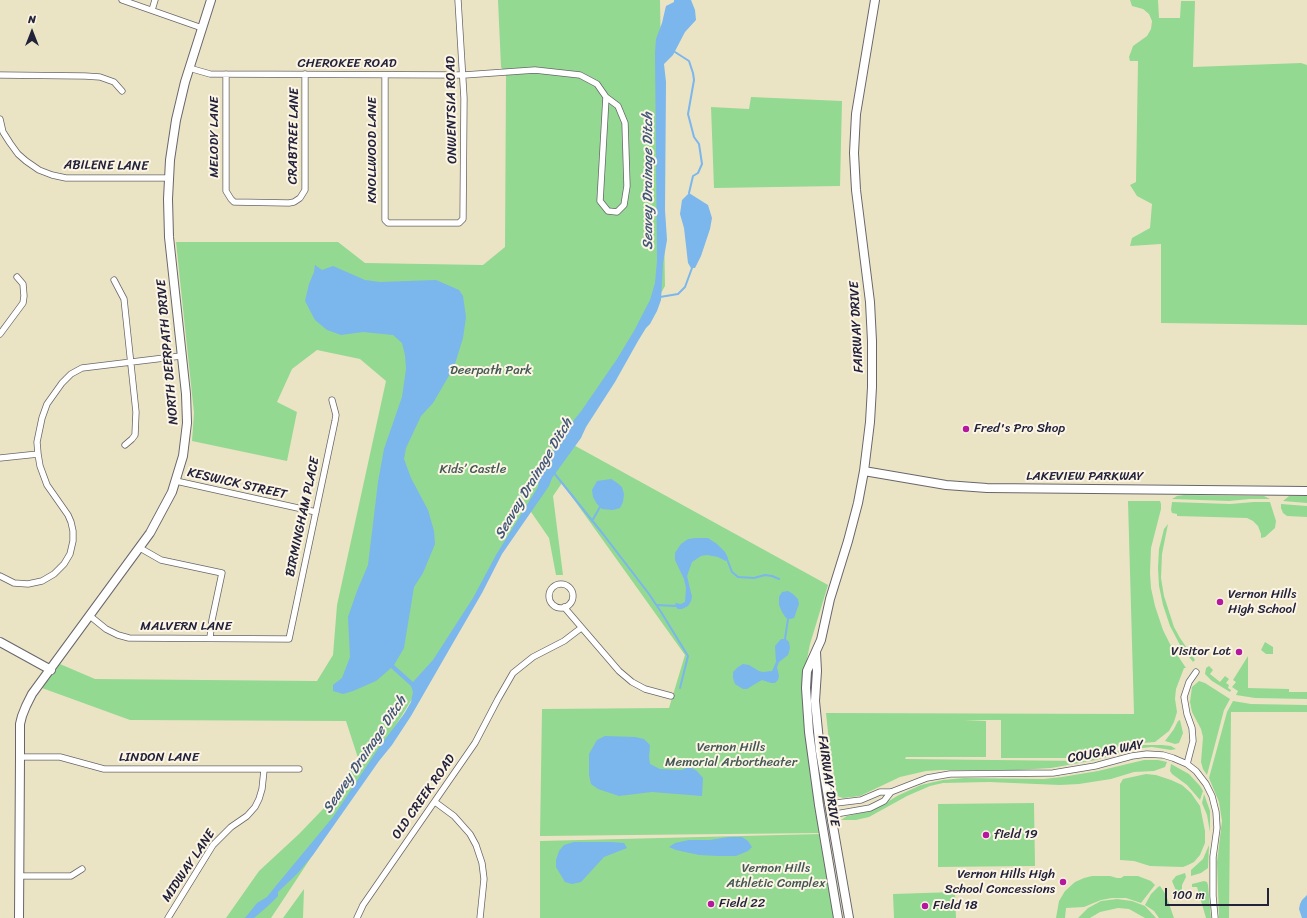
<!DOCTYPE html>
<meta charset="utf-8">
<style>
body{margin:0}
#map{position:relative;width:1307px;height:918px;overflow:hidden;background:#ebe4c4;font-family:Sriracha,sans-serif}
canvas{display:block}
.north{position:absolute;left:12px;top:12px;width:40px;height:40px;-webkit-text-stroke:3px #fcf5e5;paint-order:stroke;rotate:0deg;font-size:11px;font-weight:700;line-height:16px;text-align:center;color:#22223b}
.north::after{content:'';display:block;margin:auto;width:14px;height:18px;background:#22223b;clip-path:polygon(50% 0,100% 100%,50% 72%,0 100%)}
.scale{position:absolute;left:1165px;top:888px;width:104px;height:18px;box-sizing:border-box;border:2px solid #22223b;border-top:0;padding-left:5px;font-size:12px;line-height:14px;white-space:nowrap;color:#22223b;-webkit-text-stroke:3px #fcf5e5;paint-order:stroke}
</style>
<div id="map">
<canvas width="1307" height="918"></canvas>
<div class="north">N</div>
<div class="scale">100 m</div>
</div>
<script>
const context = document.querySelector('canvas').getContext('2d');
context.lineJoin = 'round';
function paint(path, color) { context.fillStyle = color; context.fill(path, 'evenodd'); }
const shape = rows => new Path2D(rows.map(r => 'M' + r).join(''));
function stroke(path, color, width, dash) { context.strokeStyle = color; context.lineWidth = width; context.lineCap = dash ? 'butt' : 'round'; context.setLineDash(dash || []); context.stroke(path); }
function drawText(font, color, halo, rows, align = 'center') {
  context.font = font + ' Sriracha,sans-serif'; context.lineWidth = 4; context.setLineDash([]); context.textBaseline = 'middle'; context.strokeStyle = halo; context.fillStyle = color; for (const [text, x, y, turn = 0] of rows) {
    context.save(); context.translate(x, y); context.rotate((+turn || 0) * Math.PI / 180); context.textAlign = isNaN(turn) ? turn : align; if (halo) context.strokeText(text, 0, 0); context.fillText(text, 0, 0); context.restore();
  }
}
paint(shape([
 [498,0,660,0,665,286,616,373,570,443,828,585,810,644,806,664,820,833,540,836,542,709,669,708,685,655,562,483,553,496,563,575,556,575,549,538,529,509,364,777,285,897,271,918,226,918,259,871,299,834,324,808,358,758,346,721,130,720,42,688,60,664,95,679,317,681,333,655,337,605,386,381,360,359,317,350,292,369,277,402,297,412,287,461,192,441,194,413,176,242,338,242,365,263,483,265,505,247,506,74,501,67],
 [1130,0,1158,0,1159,18,1180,18,1181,1,1195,1,1193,67,1301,63,1307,65,1307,325,1161,323,1161,244,1130,246,1132,238,1150,228,1152,204,1137,196,1130,185,1136,182,1138,61,1130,61,1129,57,1133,46,1147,36,1151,29,1152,21,1149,14,1143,9,1132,6],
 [751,97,842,101,840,186,714,188,711,107,749,109],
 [1184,495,1264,496,1270,499,1250,499,1229,501,1172,499,1177,496],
 [1289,496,1307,496,1307,503,1283,501],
 [1128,501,1160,501,1161,504,1161,509,1151,548,1150,573,1151,588,1155,606,1163,630,1170,644,1186,668,1184,668,1176,689,1175,699,1177,712,1174,722,1169,731,1155,742,1130,744,1088,757,1083,757,1082,746,1082,758,1001,758,1001,720,964,720,986,721,986,757,906,757,905,759,1083,761,1138,745,1162,745,1171,746,1176,749,1171,750,1152,747,1134,749,1096,760,1051,768,1018,770,941,770,926,771,900,777,860,796,843,798,837,796,829,742,826,713,1134,714],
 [1172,502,1230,504,1254,502,1270,502,1276,521,1275,528,1265,537,1261,538,1261,534,1258,526,1253,521,1247,518,1177,516,1177,514,1172,513,1171,510],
 [1281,504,1307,506,1307,517,1287,516,1283,513,1281,508],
 [1168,524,1162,554,1161,578,1164,596,1174,627,1180,638,1195,660,1193,662,1180,645,1170,626,1163,605,1159,586,1158,568,1159,549,1164,529],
 [1265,642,1273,647,1273,654,1266,654,1261,650],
 [1248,656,1248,688,1289,689,1289,692,1307,692,1307,699,1255,698,1236,695,1238,691,1232,687,1236,682,1233,680],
 [1209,666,1213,670,1210,674,1220,682,1225,676,1229,679,1226,683,1229,685,1228,688,1231,690,1230,692,1212,681,1205,674,1206,668],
 [1199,681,1205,683,1230,699,1224,710,1207,775,1203,769,1201,762,1203,737,1201,729,1192,712,1190,702,1192,687],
 [1233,701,1251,704,1307,705,1307,712,1231,712,1229,918,1219,918,1217,862,1222,821,1219,802,1209,778,1227,712],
 [1180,720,1183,733,1179,743,1175,744,1165,741,1174,729,1178,721],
 [1144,760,1158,760,1167,762,1165,767,1154,771,1134,772,1111,779,1079,784,1060,785,989,782,943,783,930,786,907,796,869,817,856,820,841,820,847,816,865,812,881,806,897,796,921,785,943,780,964,778,1044,779,1062,777,1098,771],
 [1171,764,1189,774,1200,786,1203,791,1200,800,1187,785,1172,774,1170,771],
 [1146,774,1156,775,1171,780,1182,785,1191,793,1200,806,1205,831,1205,843,1200,855,1194,862,1188,865,1183,867,1150,866,1134,861,1120,860,1120,784,1123,779],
 [1204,794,1210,811,1210,832,1207,815,1202,803],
 [1034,803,1035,866,938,867,938,804],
 [821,834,835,918,540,918,540,841],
 [1209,845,1208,868,1201,873,1191,876,1191,870,1203,859],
 [1185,873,1186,877,1182,885,1182,891,1177,893,1172,881,1176,876],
 [1092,876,1110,876,1117,878,1121,878,1124,876,1138,876,1151,881,1155,885,1141,903,1126,898,1112,898,1101,900,1084,907,1066,908,1065,918,1056,918,1059,901,1065,891,1075,882,1084,878],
 [1204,881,1207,882,1208,885,1211,918,1206,918,1197,887,1192,887,1192,884],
 [1160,886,1166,895,1174,918,1159,918,1154,911,1145,905,1151,894,1158,887],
 [304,889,303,918,283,918],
 [955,892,956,918,894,918,893,894],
 [1117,899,1132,901,1145,906,1156,918,1145,918,1129,909,1118,908,1100,912,1090,918,1078,918,1088,908,1101,901]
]), '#93d992');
paint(shape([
 [674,0,691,0,695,10,696,20,685,32,673,55,664,64,666,82,665,210,667,240,663,263,661,300,657,311,650,324,646,328,638,341,615,382,586,427,581,438,552,478,549,486,502,554,482,593,453,643,411,716,392,745,379,761,313,855,298,873,278,892,278,896,269,905,254,918,245,918,257,903,267,897,275,887,333,817,380,746,404,714,411,702,413,692,411,686,391,668,376,681,353,691,343,694,333,691,333,685,342,678,350,657,348,617,357,591,368,565,378,482,384,449,402,397,406,369,405,355,402,343,393,335,363,332,341,335,327,330,315,320,305,301,309,284,314,272,315,265,322,270,333,266,365,280,380,282,436,280,459,290,463,296,466,317,463,338,454,367,433,403,421,416,406,448,404,459,411,478,428,510,434,531,435,544,423,573,414,587,404,648,394,665,413,682,433,660,473,598,496,555,538,487,541,467,549,459,559,439,582,410,617,359,634,331,650,300,655,283,657,261,655,53,656,39,662,23,665,10,666,6,674,2],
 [689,193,708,205,712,218,710,229,701,256,695,268,691,268,688,263,684,228,680,214,682,200],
 [611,479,616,482,622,487,624,494,623,502,620,508,613,510,602,509,597,504,593,497,592,490,597,481],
 [696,538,708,538,717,544,725,552,728,558,726,561,718,557,707,555,701,556,692,562,687,576,692,597,691,601,688,606,682,609,678,609,676,607,675,603,681,604,685,602,686,588,684,579,675,560,675,553,681,544,688,539],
 [788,591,793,594,798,599,799,604,794,618,790,619,786,618,782,612,779,605,779,597,782,592],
 [781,639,786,639,789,642,790,648,788,655,779,662,777,667,779,676,778,680,775,683,771,683,762,680,755,684,747,689,743,689,735,684,733,678,733,672,738,667,743,664,749,665,759,671,763,672,772,671,776,662,775,646],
 [605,736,635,737,644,739,650,745,649,757,650,764,660,769,681,770,690,767,697,771,703,778,702,796,652,792,619,796,598,789,591,784,589,775,589,754,597,740],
 [728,837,742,837,748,841,752,847,748,851,736,856,718,856,699,855,676,850,669,847,675,843,689,840,710,840],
 [574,842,611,842,624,843,627,848,604,857,581,882,572,884,565,882,556,867,556,860,559,851,564,845],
 [1307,895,1307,918,1302,918,1299,909,1300,904,1302,900]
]), '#7bb6ed');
stroke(shape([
 [675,52,689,61,693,73,694,80,688,114,694,137,699,144,702,164,698,173,693,176,689,193],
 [660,297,678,294,685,287,692,268],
 [554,473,603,534,649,594,661,612,688,656,680,688],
 [592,521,600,507],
 [727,559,732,572,738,577,754,578,765,575,772,576,779,579],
 [657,605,675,606],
 [785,639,788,619]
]), '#7bb6ed', 2);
const street = shape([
 [122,0,202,28],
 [152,10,155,0],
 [189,68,210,74,464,75,535,70,580,75,597,84,606,97,600,201,608,211,617,212,624,205,627,186,625,123,618,106,606,97],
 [226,74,226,191,231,199,234,202,289,203,294,202,300,198,305,190,305,74],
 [0,75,85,76,100,77,114,82,122,91],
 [385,75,385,220,388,223,459,223,463,219,464,98,458,0],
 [0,119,3,132,10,143,18,154,26,161,39,170,52,175,66,178,169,178],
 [114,280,124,299,136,412,135,435,132,439,125,445],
 [0,334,23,303,24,296,23,284,17,277],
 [0,458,38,454],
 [176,481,316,512],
 [140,548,161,560,222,573,212,620,210,638],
 [0,576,14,583,28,584,42,581,54,574,64,564,70,554,73,541,73,531,71,522,68,515,47,485,40,466,38,454,37,442,42,418,47,404,62,383,71,374,82,368,181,356],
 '549 596a12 12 0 1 1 24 0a12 12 0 1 1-24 0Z',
 [564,607,619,671,632,682,645,689,671,696],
 [90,616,106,629,118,635,129,638,289,639,335,421,336,415,332,400],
 [20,757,60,757,104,769,299,769],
 [1187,764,1193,741,1192,728,1187,714,1184,697,1189,682,1196,672],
 [435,802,454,816,470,834,476,845,482,863,484,879,480,918],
 [828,804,861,800,880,792,891,792,927,778,950,774,1053,773,1095,766,1132,756,1147,754,1163,755,1173,758,1187,764,1196,771,1206,784,1212,796,1216,812,1217,828,1213,857,1213,896,1215,918],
 [830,815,870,808,884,801,891,792],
 [19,876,71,876,82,869],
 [168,918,213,845,231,827,247,816,255,807,259,799,262,789,264,770],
 [357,918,363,905,475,743,498,699,513,673,533,657,564,641,581,628]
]);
const secondary = shape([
 [864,471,946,485,987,488,1307,491],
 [0,642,51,670],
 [816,652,817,671,815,701,820,751,849,918],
 [19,918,20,757,20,724,22,716,26,706,32,694,150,533,172,492,183,456,187,423,186,394,169,237,168,199,170,160,176,120,185,82,211,0],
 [838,918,819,805,809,732,806,688,807,671,821,640,830,599,848,541,858,503,864,471,870,422,872,387,872,341,870,302,856,190,854,153,856,114,875,0]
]);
stroke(street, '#68666b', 7);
stroke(secondary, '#68666b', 10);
stroke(street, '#fff', 5.5);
stroke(secondary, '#fff', 8);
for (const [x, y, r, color] of [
 [966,429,4,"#b5179e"],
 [1220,602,4,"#b5179e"],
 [1239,652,4,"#b5179e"],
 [986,835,4,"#b5179e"],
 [1063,882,4,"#b5179e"],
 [711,904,4,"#b5179e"],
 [925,906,4,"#b5179e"]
]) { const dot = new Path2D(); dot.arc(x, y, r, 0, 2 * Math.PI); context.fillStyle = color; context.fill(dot); stroke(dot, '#fcf5e5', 1.5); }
drawText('13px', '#22223b', '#fcf5e5', [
 ["CHEROKEE ROAD",347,64],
 ["ONWENTSIA ROAD",452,110,-91],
 ["CRABTREE LANE",294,136,-89],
 ["MELODY LANE",215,137,-90],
 ["KNOLLWOOD LANE",373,150,-90],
 ["ABILENE LANE",106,166,1],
 ["FAIRWAY DRIVE",857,327,-93],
 ["NORTH DEERPATH DRIVE",168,352,-95],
 ["LAKEVIEW PARKWAY",1085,477],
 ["KESWICK STREET",237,484,13],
 ["BIRMINGHAM PLACE",303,517,-78],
 ["MALVERN LANE",186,627],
 ["COUGAR WAY",1106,752,-11],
 ["LINDON LANE",159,758],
 ["FAIRWAY DRIVE",828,781,82],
 ["OLD CREEK ROAD",424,797,-55],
 ["MIDWAY LANE",189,866,-56]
]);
drawText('13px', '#445955', '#fcf5e5', [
 ["Deerpath Park",491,371],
 ["Kids’ Castle",473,470],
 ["Vernon Hills",731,748],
 ["Memorial Arbortheater",731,763],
 ["Vernon Hills",776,869],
 ["Athletic Complex",776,884]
]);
drawText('13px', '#22223b', '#fcf5e5', [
 ["Fred's Pro Shop",974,429],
 ["Vernon Hills",1228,595],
 ["High School",1228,610],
 ["Visitor Lot",1231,652,"right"],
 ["field 19",994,835],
 ["Vernon Hills High",1055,875,"right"],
 ["School Concessions",1055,890,"right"],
 ["Field 22",719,904],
 ["Field 18",933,906]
], 'left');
drawText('italic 14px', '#415679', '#fcf5e5', [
 ["Seavey Drainage Ditch",648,181,-90],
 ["Seavey Drainage Ditch",534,479,-59],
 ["Seavey Drainage Ditch",365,755,-56]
]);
</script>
